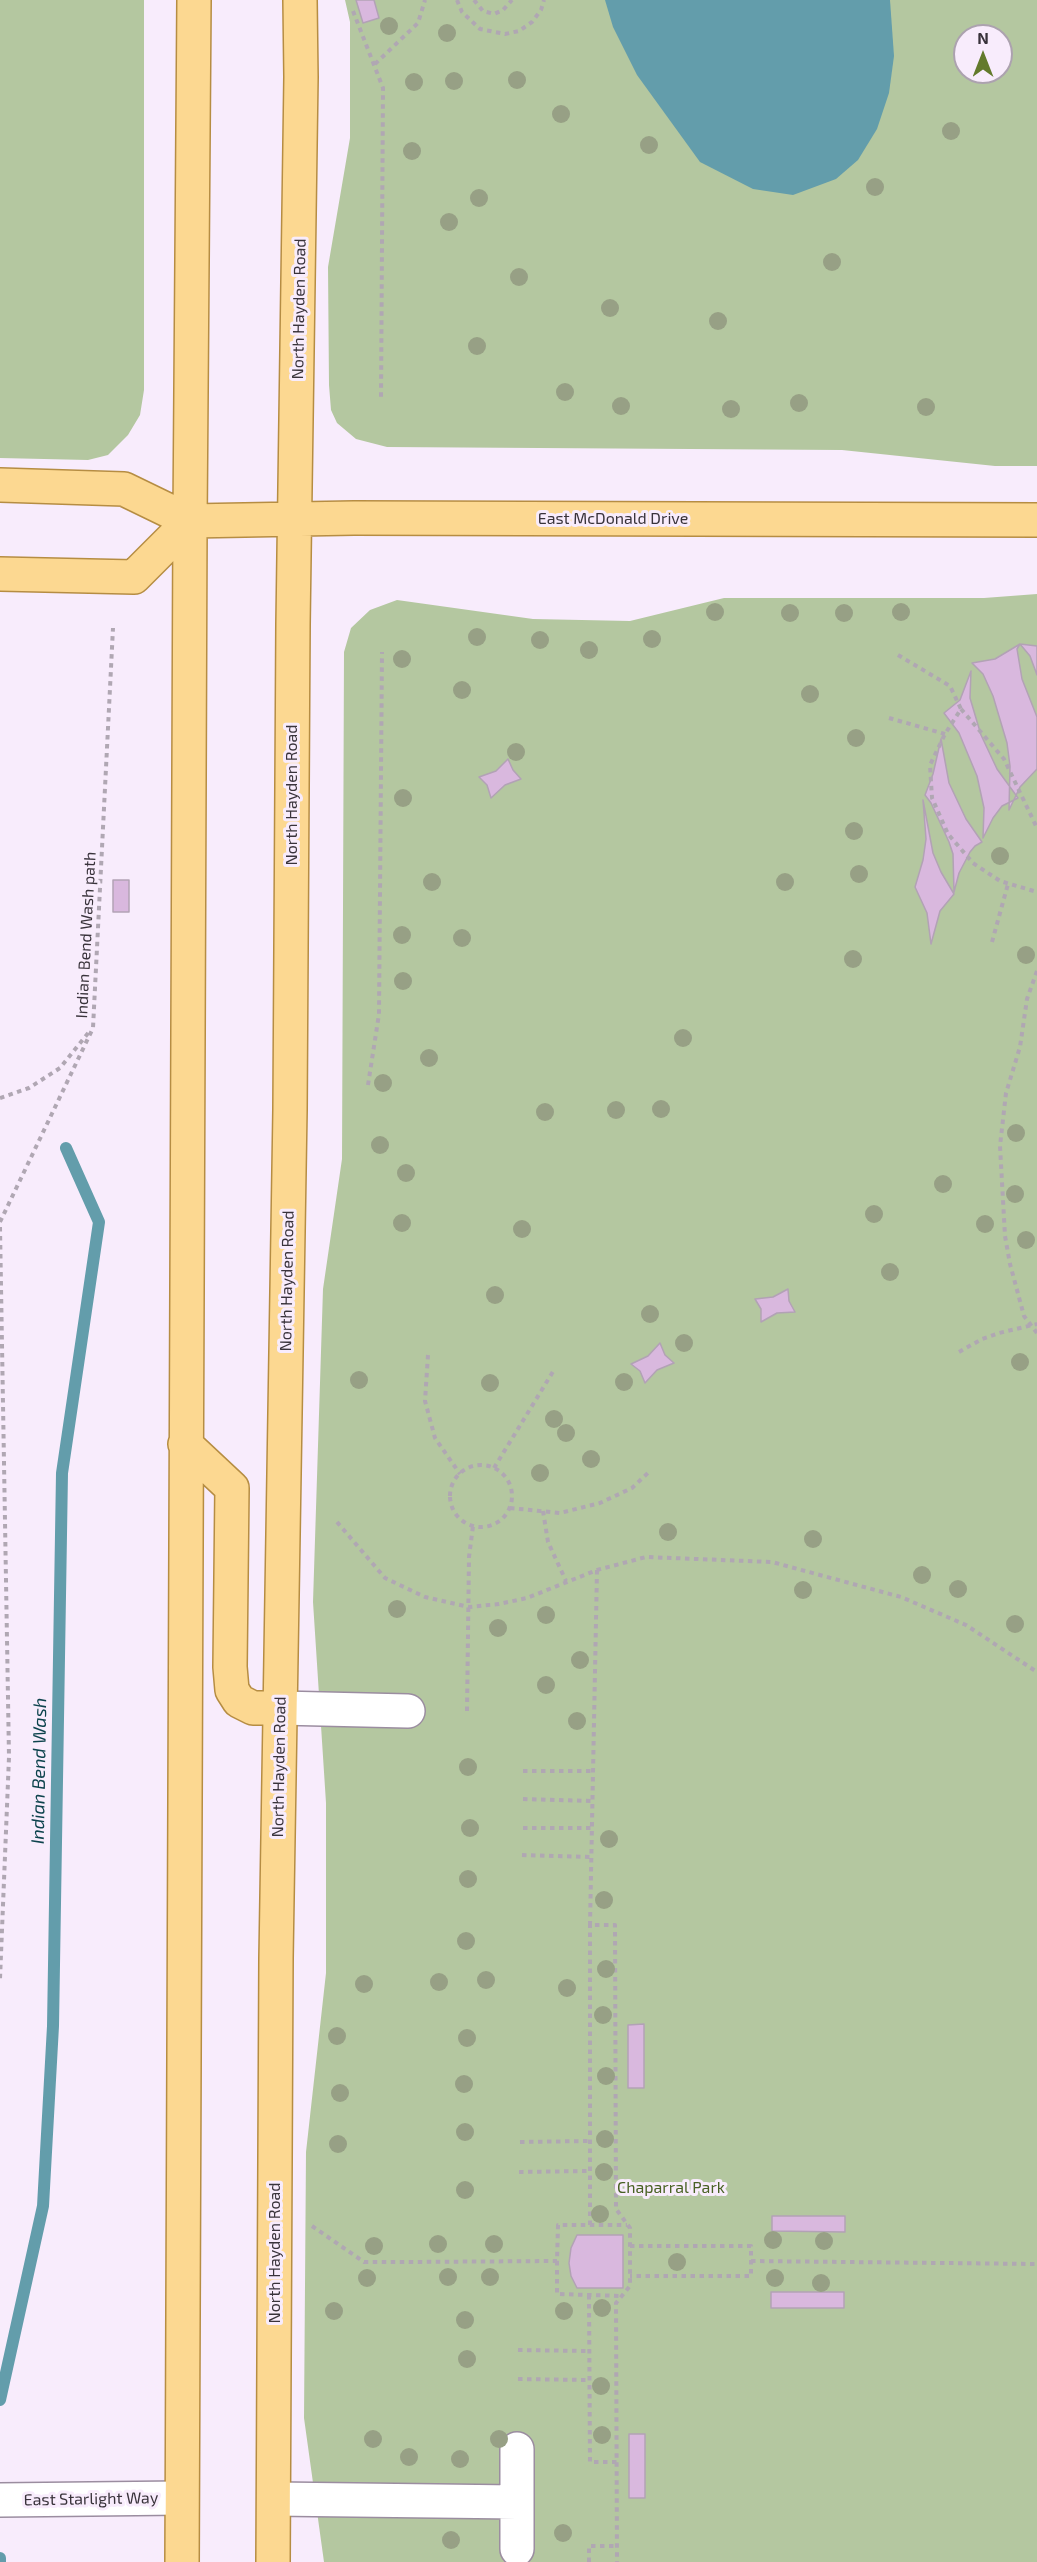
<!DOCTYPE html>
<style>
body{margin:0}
#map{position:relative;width:1037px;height:2562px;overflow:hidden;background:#f8ecfc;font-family:"Exo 2",sans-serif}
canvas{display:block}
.north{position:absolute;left:953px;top:24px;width:60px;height:60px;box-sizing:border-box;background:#f8ecfc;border:2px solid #aca2af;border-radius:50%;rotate:0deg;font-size:16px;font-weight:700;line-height:24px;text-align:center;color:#39333b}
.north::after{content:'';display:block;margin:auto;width:21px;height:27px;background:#637a2c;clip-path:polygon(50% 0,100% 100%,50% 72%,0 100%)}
</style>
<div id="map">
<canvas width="1037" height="2562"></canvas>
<div class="north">N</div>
</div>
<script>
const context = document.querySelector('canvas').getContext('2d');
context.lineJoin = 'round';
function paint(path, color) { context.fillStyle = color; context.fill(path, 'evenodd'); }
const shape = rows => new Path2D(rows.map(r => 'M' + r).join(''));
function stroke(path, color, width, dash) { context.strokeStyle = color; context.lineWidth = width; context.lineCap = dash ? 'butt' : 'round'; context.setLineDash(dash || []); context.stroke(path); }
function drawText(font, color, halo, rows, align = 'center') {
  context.font = font + ' "Exo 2",sans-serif'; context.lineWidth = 6; context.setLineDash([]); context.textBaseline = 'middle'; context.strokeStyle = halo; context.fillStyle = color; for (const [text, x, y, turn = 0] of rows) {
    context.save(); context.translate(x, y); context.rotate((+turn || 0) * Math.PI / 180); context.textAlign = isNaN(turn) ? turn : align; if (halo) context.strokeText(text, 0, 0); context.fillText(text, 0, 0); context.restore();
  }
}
paint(shape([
 [0,0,144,0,144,390,140,415,128,435,108,455,88,460,0,458],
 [345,0,1037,0,1037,466,995,466,842,450,387,447,356,439,337,423,331,410,329,385,328,267,350,138,350,22],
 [965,36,1001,36,1001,72,965,72],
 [1037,594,1037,2562,324,2562,304,2418,306,2152,326,1973,326,1803,313,1602,323,1289,342,1159,344,652,351,628,370,610,397,600,533,619,630,621,724,598,984,598]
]), '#b4c7a0');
paint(shape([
 [605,0,890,0,894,56,889,93,877,129,858,160,836,179,793,195,753,189,700,162,637,75,613,27]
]), '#639dab');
stroke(shape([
 [0,2400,43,2206,53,2026,62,1473,99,1222,66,1148],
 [0,2558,0,2562]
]), '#639dab', 12);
const building = shape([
 [356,0,374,0,379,18,363,23,356,0],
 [1020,644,1017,649,1022,679,1037,717,1037,769,1020,787,1009,810,1010,766,1007,743,993,696,983,674,972,663,995,659,1020,644],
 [1020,644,1037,646,1037,675,1030,656,1020,644],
 [971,671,970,698,981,735,997,769,1018,798,1002,806,993,818,983,838,984,808,977,776,959,733,944,713,960,700,971,671],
 [941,739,949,783,966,819,982,842,975,846,970,852,959,873,954,892,953,854,949,842,931,803,925,795,933,774,941,739],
 [508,759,513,770,521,779,505,785,491,798,487,785,479,777,496,771,508,759],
 [923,800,933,853,941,872,954,894,940,911,931,944,927,913,915,887,923,860,926,839,923,800],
 [113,880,129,880,129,912,113,912,113,880],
 [788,1289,789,1301,795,1312,777,1313,761,1322,761,1309,755,1299,773,1297,788,1289],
 [660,1343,665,1355,674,1363,657,1370,645,1383,640,1371,631,1364,648,1356,660,1343],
 [644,2024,644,2088,628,2088,628,2025,644,2024],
 [772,2216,845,2216,845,2232,772,2231,772,2216],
 [577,2235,623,2235,623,2288,577,2288,571,2276,569,2263,571,2248,577,2235],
 [771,2292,844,2292,844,2308,771,2308,771,2292],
 [629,2434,645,2434,645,2498,629,2498,629,2434]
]);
paint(building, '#d9b8de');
stroke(building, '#b2a2b5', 1.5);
const minor = shape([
 [280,1708,408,1711],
 [274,2499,517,2502],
 [0,2500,181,2498],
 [517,2549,517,2449]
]);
const major = shape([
 [0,485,124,489,190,521,354,518,1037,520],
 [0,574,134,577,190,521],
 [185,1444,232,1488,230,1667,232,1690,239,1701,253,1708,280,1708],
 [182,2562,190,521,194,0],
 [273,2562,276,1958,290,1110,293,624,301,77,300,0]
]);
stroke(minor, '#9b8da0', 36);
stroke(major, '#b68d43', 36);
stroke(shape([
 [457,0,462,12,480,29,505,34,519,31,532,22,541,10,544,0],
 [474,0,483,11,494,14,503,10,512,0],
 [353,11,383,88,381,399],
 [375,64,418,23,425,0],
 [898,655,950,686,961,709,945,734,930,765,932,798,948,834,973,863,1000,881,1037,892],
 [961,709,1004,759,1037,828],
 [889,718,945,734],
 [992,942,1008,884],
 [1037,971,1027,999,1020,1047,1006,1093,1000,1146,1005,1236,1010,1264,1024,1316,1037,1333],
 [368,1085,379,1014,382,652],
 [0,1098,29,1088,60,1068,89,1032],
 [0,1222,93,1028,113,628],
 [0,1227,9,1757,0,1979],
 [959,1352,982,1339,999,1333,1037,1324],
 [428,1355,425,1401,435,1438,460,1474],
 '450 1496a31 31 0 1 1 62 0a31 31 0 1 1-62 0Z',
 [494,1468,554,1370],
 [510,1508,560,1513,600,1503,632,1488,651,1470],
 [543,1511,548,1542,566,1581],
 [337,1522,385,1578,425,1597,469,1607,499,1604,527,1598,597,1570,646,1557,772,1562,901,1597,966,1625,1037,1672],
 [597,1570,590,1925,615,1925,616,2209,630,2228,630,2286,616,2303,617,2562],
 [467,1711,469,1557,473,1526],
 [523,1771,593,1771],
 [523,1799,593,1801],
 [523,1828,592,1828],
 [522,1855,591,1857],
 [520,2142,590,2141],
 [519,2172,590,2171],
 [590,2225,590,1925],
 [312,2226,364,2262,405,2262,557,2261,558,2225,627,2225],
 [630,2246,751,2246,751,2276,630,2276],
 [557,2261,557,2294,622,2296],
 [751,2261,1037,2264],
 [589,2295,590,2462,617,2462],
 [518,2350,589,2351],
 [518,2379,589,2380],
 [589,2562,589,2546,617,2546]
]), '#b0a7b3', 4, [4.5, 4.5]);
stroke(minor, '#fff', 33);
stroke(major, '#fcd891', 33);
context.fillStyle = '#97a085';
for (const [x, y] of [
 [389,26],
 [447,33],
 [517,80],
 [454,81],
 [414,82],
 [561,114],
 [951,131],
 [649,145],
 [412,151],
 [875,187],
 [479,198],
 [449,222],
 [832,262],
 [519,277],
 [610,308],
 [718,321],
 [477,346],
 [565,392],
 [799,403],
 [621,406],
 [926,407],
 [731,409],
 [715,612],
 [901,612],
 [790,613],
 [844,613],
 [477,637],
 [652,639],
 [540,640],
 [589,650],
 [402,659],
 [462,690],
 [810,694],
 [856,738],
 [516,752],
 [403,798],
 [854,831],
 [1000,856],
 [859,874],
 [432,882],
 [785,882],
 [402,935],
 [462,938],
 [1026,955],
 [853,959],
 [403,981],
 [683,1038],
 [429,1058],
 [383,1083],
 [661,1109],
 [616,1110],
 [545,1112],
 [1016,1133],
 [380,1145],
 [406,1173],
 [943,1184],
 [1015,1194],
 [874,1214],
 [402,1223],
 [985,1224],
 [522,1229],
 [1026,1240],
 [890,1272],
 [495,1295],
 [650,1314],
 [684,1343],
 [1020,1362],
 [359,1380],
 [624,1382],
 [490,1383],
 [554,1419],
 [566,1433],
 [591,1459],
 [540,1473],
 [668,1532],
 [813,1539],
 [922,1575],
 [958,1589],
 [803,1590],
 [397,1609],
 [546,1615],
 [1015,1624],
 [498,1628],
 [580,1660],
 [546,1685],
 [577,1721],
 [468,1767],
 [470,1828],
 [609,1839],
 [468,1879],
 [604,1900],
 [466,1941],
 [606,1969],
 [486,1980],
 [439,1982],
 [364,1984],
 [567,1988],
 [603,2015],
 [337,2036],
 [467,2038],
 [606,2076],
 [464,2084],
 [340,2093],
 [465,2132],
 [605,2139],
 [338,2144],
 [604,2172],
 [465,2190],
 [600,2214],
 [773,2240],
 [824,2241],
 [438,2244],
 [494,2244],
 [374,2246],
 [677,2262],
 [448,2277],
 [490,2277],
 [367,2278],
 [775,2278],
 [821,2283],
 [602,2308],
 [334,2311],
 [564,2311],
 [465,2320],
 [467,2359],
 [601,2386],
 [602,2435],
 [373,2439],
 [499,2439],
 [409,2457],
 [460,2459],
 [563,2533],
 [451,2540]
]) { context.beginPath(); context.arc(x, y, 9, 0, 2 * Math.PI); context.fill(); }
drawText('16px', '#39333b', '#f8ecfc', [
 ["North Hayden Road",299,309,-89],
 ["East McDonald Drive",613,519],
 ["North Hayden Road",292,795,-90],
 ["Indian Bend Wash path",86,935,-87],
 ["North Hayden Road",287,1281,-89],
 ["North Hayden Road",279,1767,-89],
 ["North Hayden Road",275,2253,-90],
 ["East Starlight Way",91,2499,-1]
]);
drawText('16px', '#486123', '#f8ecfc', [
 ["Chaparral Park",671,2188]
]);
drawText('italic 18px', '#0d434d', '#f8ecfc', [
 ["Indian Bend Wash",39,1771,-89]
]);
</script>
